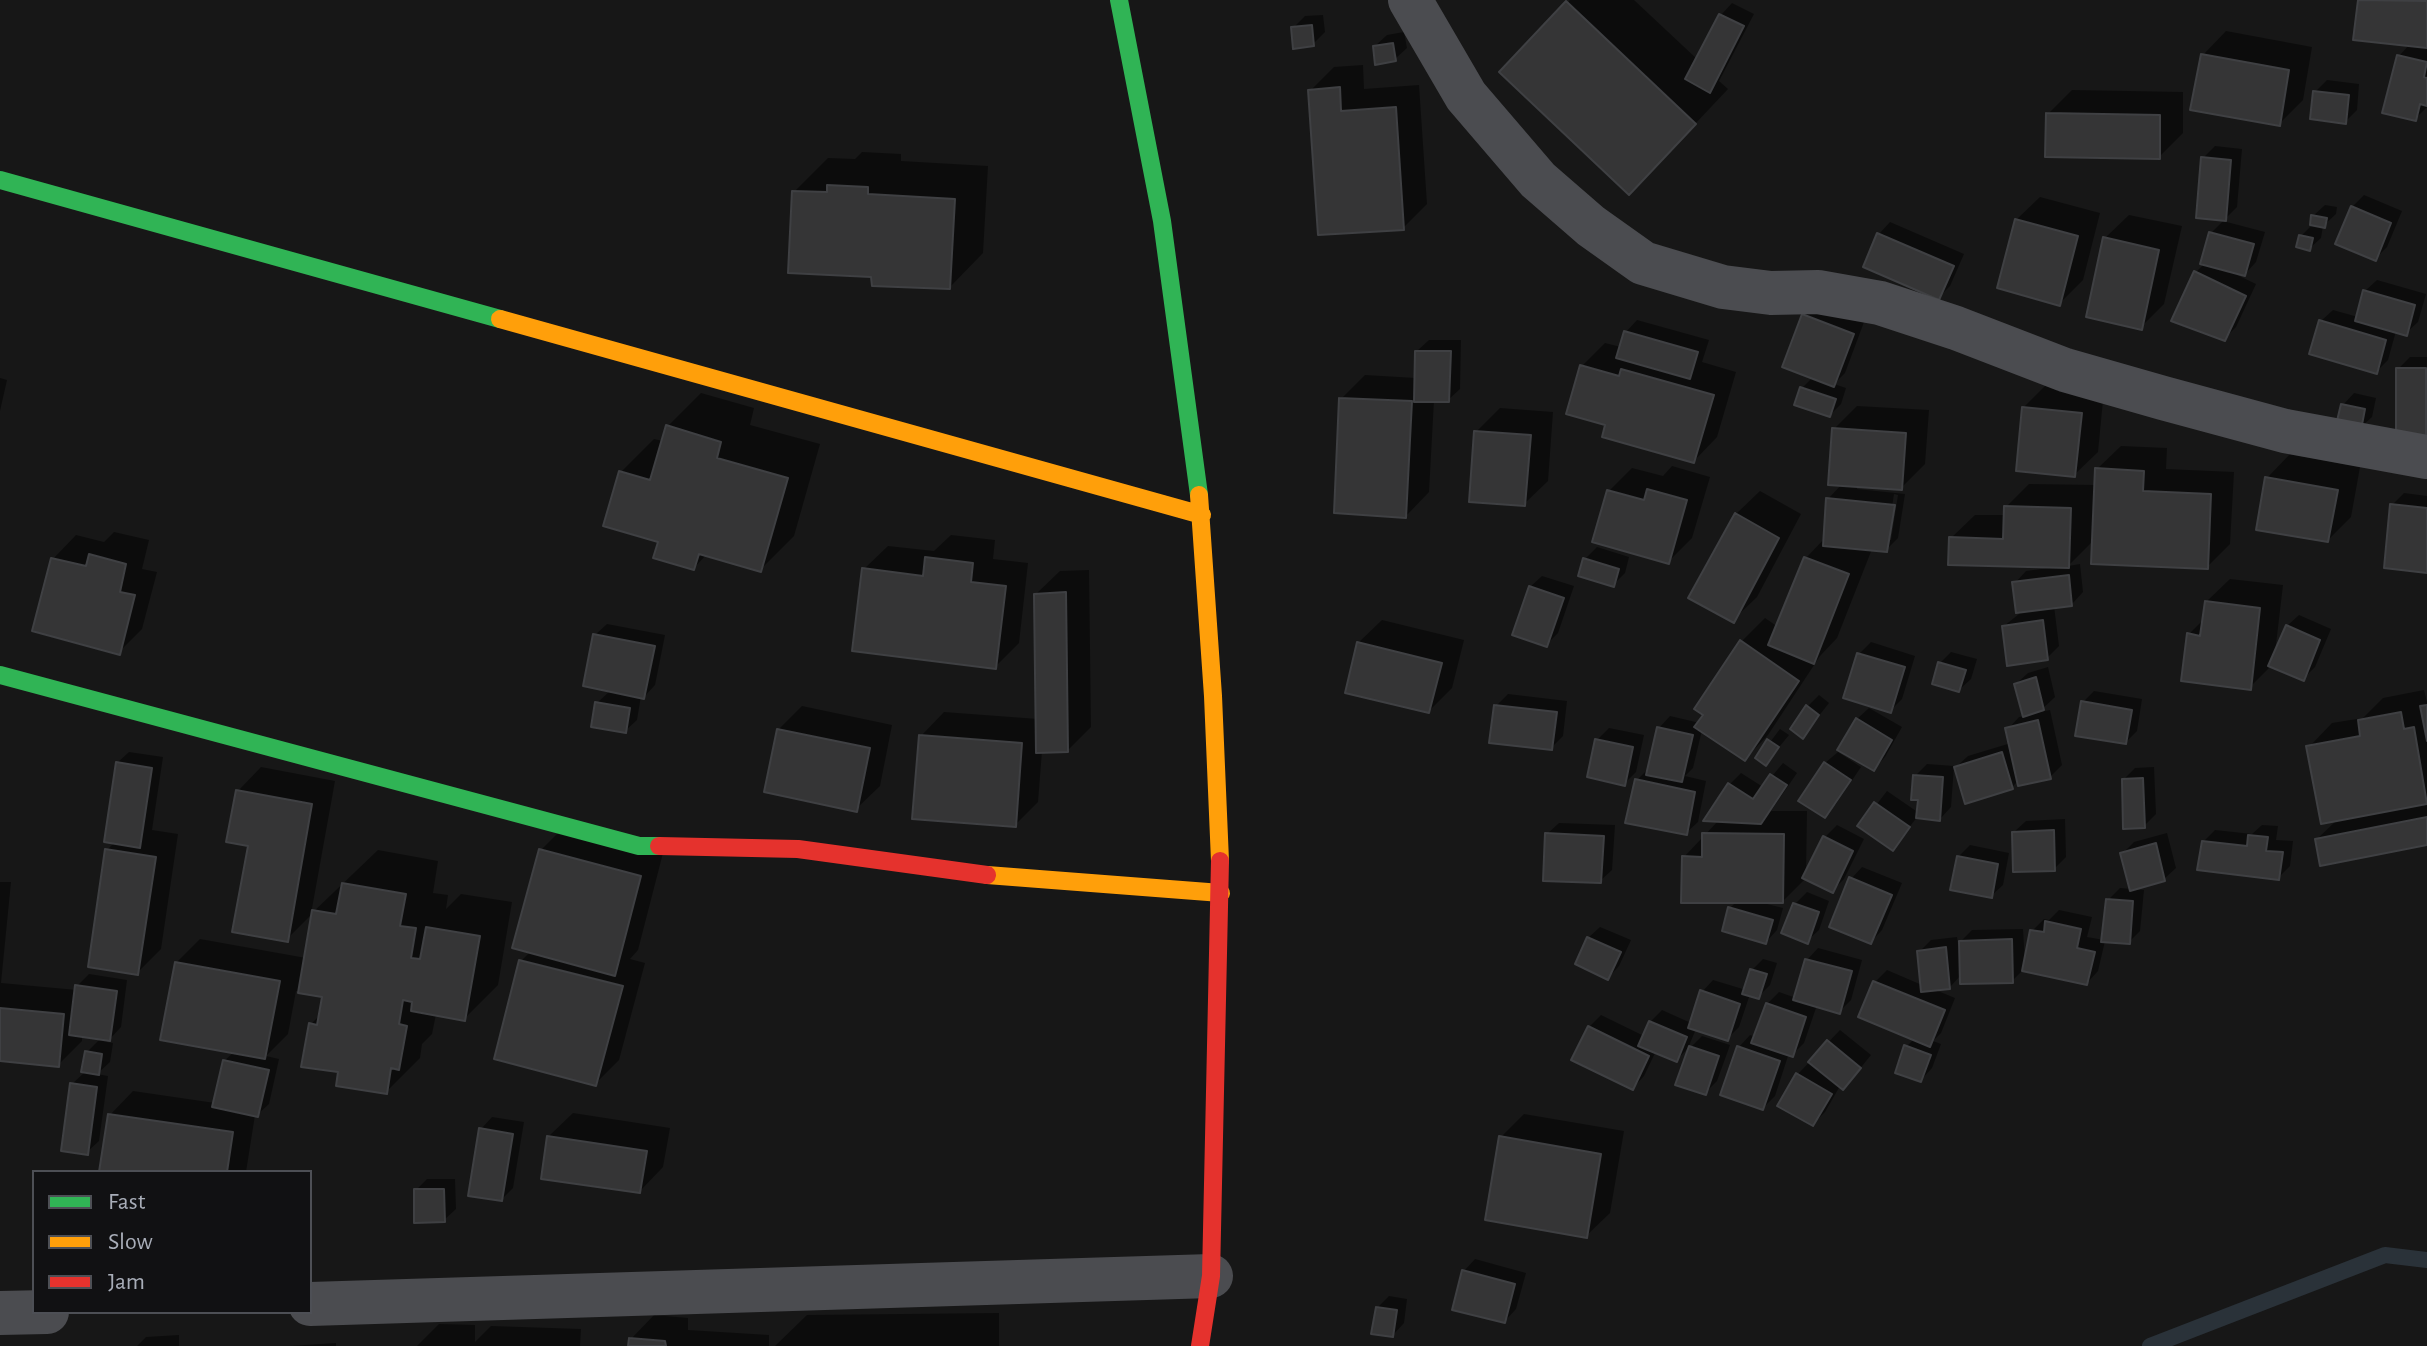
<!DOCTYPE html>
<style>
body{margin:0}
#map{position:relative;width:2427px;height:1346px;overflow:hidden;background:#171717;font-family:"Alegreya Sans",sans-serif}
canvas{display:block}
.legend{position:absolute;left:32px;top:1170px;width:280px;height:144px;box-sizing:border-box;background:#111113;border:2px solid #4d4f55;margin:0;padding:10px 14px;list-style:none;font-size:24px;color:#a8adb8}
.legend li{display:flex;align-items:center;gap:16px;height:40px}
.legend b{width:40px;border:2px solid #4d4f55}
</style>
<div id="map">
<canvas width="2427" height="1346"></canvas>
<ul class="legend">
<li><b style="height:10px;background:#30b455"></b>Fast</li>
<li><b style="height:10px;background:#ff9f0a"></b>Slow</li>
<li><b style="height:10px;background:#e5322d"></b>Jam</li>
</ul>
</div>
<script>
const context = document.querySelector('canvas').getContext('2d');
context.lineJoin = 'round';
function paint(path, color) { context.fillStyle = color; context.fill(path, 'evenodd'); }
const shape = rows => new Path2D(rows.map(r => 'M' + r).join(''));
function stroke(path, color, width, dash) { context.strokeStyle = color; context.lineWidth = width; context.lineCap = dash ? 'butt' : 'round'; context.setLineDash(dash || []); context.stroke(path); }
paint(shape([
 [1570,0,1634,0,1698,60,1721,15,1732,3,1754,14,1719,81,1728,89,1662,159,1502,72],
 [2360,0,2427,0,2427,107,2415,119,2399,56,2410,44,2356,38],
 [1323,15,1325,32,1313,44,1293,28,1305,16],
 [2226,31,2312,47,2303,100,2279,124,2203,55],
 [1404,32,1407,48,1395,59,1375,46,1387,35],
 [1363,65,1364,89,1419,85,1427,204,1403,228,1310,91,1334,67],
 [2327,80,2359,84,2357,110,2345,122,2315,92],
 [2072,90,2183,92,2183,133,2159,157,2048,114],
 [2215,146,2242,149,2237,207,2223,221,2265,232,2256,262,2245,274,2233,273,2256,284,2236,327,2224,339,2174,320,2196,272,2205,263,2211,233,2225,219,2203,158],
 [862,152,901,154,901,161,988,166,983,253,950,287,873,275,794,192,828,158,855,159],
 [2364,195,2402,211,2387,247,2375,259,2352,207],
 [2040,197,2100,213,2083,280,2060,303,2016,220],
 [2325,205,2337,207,2336,214,2323,226,2321,238,2309,249,2301,236,2312,225,2313,216],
 [2129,215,2182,226,2164,304,2141,327,2105,238],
 [1890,222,1964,254,1950,286,1939,297,1879,234],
 [2377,280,2426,294,2418,322,2406,333,2396,331,2388,360,2376,372,2321,321,2333,310,2358,317,2365,291],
 [1815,304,1864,322,1845,373,1834,384,1846,388,1841,404,1830,415,1802,388,1813,377,1804,315],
 [1637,320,1709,340,1702,362,1736,372,1717,437,1694,461,1607,423,1582,366,1605,343,1621,347,1626,332],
 [1429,340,1461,340,1460,389,1448,400,1434,400,1429,492,1406,516,1341,399,1365,375,1416,378,1417,351],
 [2410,357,2427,357,2425,437,2398,369],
 [0,378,7,380,0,411],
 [2047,384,2104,390,2098,452,2074,475,2024,407],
 [701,393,754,408,750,425,820,444,794,536,760,570,707,554,694,568,621,472,654,439,663,441,667,427],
 [2354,393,2376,398,2372,417,2360,428,2343,405],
 [1857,406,1929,410,1925,464,1901,488,1857,485,1857,489,1905,494,1898,538,1886,550,1872,549,1837,638,1820,656,1768,735,1745,759,1702,730,1693,768,1685,776,1706,781,1698,822,1686,833,1637,780,1649,768,1659,728,1670,716,1700,723,1741,642,1765,618,1778,627,1806,558,1825,538,1828,499,1842,484,1834,429],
 [1894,494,1898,495,1891,540,1887,540],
 [1500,408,1553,412,1548,481,1524,504,1476,432],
 [2121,446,2167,448,2166,469,2234,472,2230,544,2207,567,2094,540,2068,566,2080,564,2083,592,2072,604,2054,606,2059,646,2047,658,2004,626,2019,614,2015,583,2026,571,2049,568,2049,566,1951,538,1975,515,2006,515,2006,507,2029,484,2097,485,2097,469],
 [2290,454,2360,467,2351,517,2328,540,2267,478],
 [1672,466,1710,477,1692,538,1668,562,1609,491,1632,468,1663,476],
 [1760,491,1801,514,1757,597,1733,620,1736,514],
 [2404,493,2427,496,2427,571,2392,505],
 [114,532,149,540,142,569,157,572,142,629,119,652,53,559,76,535,104,542],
 [951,535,995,540,993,559,1028,563,1019,643,995,667,864,569,888,546,934,551],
 [1597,547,1629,557,1625,573,1613,585,1585,559],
 [1089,570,1091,727,1068,750,1042,751,1038,802,1015,825,921,736,944,712,1038,719,1036,594,1060,571],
 [1542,576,1574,586,1558,633,1546,645,1530,587],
 [2230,579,2283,585,2275,653,2287,626,2299,615,2331,629,2315,667,2304,678,2272,665,2250,687,2189,634,2204,619,2206,602],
 [1382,620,1464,640,1452,688,1429,711,1358,643],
 [607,624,665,635,655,685,644,697,641,696,637,720,625,731,597,703,611,690,595,635],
 [1871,642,1915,656,1902,699,1890,711,1859,654],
 [1951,652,1977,659,1971,679,1959,690,1940,663],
 [2048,667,2055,697,2039,712,2050,710,2062,765,2050,777,2019,780,2011,788,1956,767,1968,756,2011,743,2008,729,2019,717,2025,716,2016,684,2028,673],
 [2424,690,2427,702,2427,843,2317,839,2338,819,2309,747,2332,723,2363,718,2383,698],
 [2094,691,2142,699,2137,731,2126,742,2083,702],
 [1508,694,1567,701,1563,736,1551,748,1496,706],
 [1819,695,1829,703,1803,736,1807,707],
 [802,706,892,725,880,786,856,809,778,730],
 [1869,708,1902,727,1885,757,1874,769,1840,749,1838,752,1861,767,1836,804,1825,816,1825,763,1838,752,1857,719],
 [1609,728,1644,735,1636,772,1625,783,1597,740],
 [1780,729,1789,735,1766,763,1758,758],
 [129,752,163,757,152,830,178,834,161,949,137,973,107,850,115,842,117,763],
 [1783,763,1797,773,1771,811,1807,811,1806,874,1825,837,1837,825,1864,839,1844,879,1832,891,1806,878,1783,901,1763,903,1783,908,1777,930,1766,942,1730,908,1737,901,1684,857,1719,820,1730,784,1741,773,1763,787],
 [1927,764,1954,766,1951,807,1940,819,1918,816,1892,849,1860,826,1887,791,1919,813,1920,798,1915,776],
 [261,767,335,781,311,914,378,850,438,861,433,893,448,895,446,909,461,894,512,902,498,985,464,1019,436,1014,432,1034,422,1044,420,1058,386,1092,311,1024,321,1014,325,996,296,991,288,1034,266,1056,279,1059,269,1104,257,1115,255,1115,246,1172,101,1172,110,1115,133,1091,215,1103,224,1061,234,1052,177,962,200,939,306,958,313,913,287,939,250,844,238,791],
 [2154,767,2156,814,2144,826,2124,779,2135,768],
 [2065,819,2066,857,2054,869,2014,832,2026,821],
 [1559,823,1615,825,1612,870,1600,881,1547,834],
 [2262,825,2278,826,2276,840,2293,841,2290,866,2278,878,2203,842,2215,830,2252,834],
 [564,827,663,853,638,950,630,959,645,963,619,1060,596,1083,521,961,531,951,541,850],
 [2167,833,2176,868,2164,879,2122,854,2134,842],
 [1970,845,2009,853,2003,885,1991,896,1958,857],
 [1862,867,1902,883,1882,930,1871,942,1851,879],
 [0,882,11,882,1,983,77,990,77,986,89,974,127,980,121,1027,107,1042,113,1043,110,1062,97,1074,108,1076,99,1141,87,1152,72,1084,86,1071,87,1052,101,1038,82,1035,82,1041,58,1065,0,1059],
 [2120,888,2144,890,2140,931,2129,942,2105,941,2098,971,2087,983,2024,969,2012,981,1961,975,1950,987,1933,989,1955,998,1941,1033,1933,1041,1941,1044,1932,1068,1921,1080,1906,1047,1915,1038,1861,1016,1875,982,1887,970,1922,985,1919,952,1931,940,1957,937,1958,944,1972,930,2023,929,2025,963,2032,931,2044,919,2049,920,2059,910,2092,917,2087,937,2104,940,2108,900],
 [1807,892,1829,901,1819,930,1807,941,1795,904],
 [1600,927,1631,940,1619,966,1608,978,1588,938],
 [1818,948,1862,960,1851,1000,1840,1011,1817,1005,1804,1043,1793,1054,1789,1053,1775,1096,1763,1108,1739,1047,1750,1035,1756,1037,1767,1004,1779,992,1796,998,1807,960],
 [1763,959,1777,963,1770,985,1758,997,1750,994,1739,1027,1727,1039,1696,1029,1688,1048,1677,1060,1656,1051,1644,1076,1633,1088,1589,1027,1601,1015,1644,1036,1650,1022,1662,1010,1691,1023,1702,992,1713,980,1746,990,1752,970],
 [1840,1030,1871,1055,1854,1076,1840,1086,1825,1112,1813,1124,1798,1074],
 [1702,1036,1730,1045,1717,1081,1705,1093,1691,1047],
 [573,1113,670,1128,663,1167,640,1191,549,1136],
 [1524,1114,1624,1131,1610,1213,1586,1236,1501,1137],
 [492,1117,524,1122,513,1188,502,1199,481,1129],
 [427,1179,455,1179,456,1209,444,1220,416,1190],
 [1475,1259,1526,1273,1516,1309,1505,1321,1464,1271],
 [1389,1296,1407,1299,1404,1323,1393,1335,1377,1308],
 [999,1313,999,1346,775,1346,807,1315],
 [654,1315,688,1318,688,1330,769,1335,769,1346,630,1346,631,1339],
 [439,1324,475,1325,475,1342,491,1326,581,1329,580,1346,417,1346],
 [179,1335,179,1346,137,1346,146,1337],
 [336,1343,336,1346,290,1346]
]), '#0007');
stroke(shape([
 [2150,1346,2385,1255,2427,1260]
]), '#2a3239', 16);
const building = shape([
 [2358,0,2427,1,2427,48,2353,40,2358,0],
 [1566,1,1696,124,1629,195,1499,72,1566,1],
 [1719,14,1744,26,1710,93,1685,79,1719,14],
 [1312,25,1314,46,1293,49,1291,27,1312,25],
 [1393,43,1396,61,1375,65,1373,46,1393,43],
 [2201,54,2289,70,2280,126,2190,110,2201,54],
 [2397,55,2427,62,2424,77,2427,78,2427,106,2420,104,2416,121,2382,113,2397,55],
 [1340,87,1341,111,1396,107,1404,230,1318,235,1308,90,1340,87],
 [2313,91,2349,95,2346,124,2310,119,2313,91],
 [2046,113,2160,115,2160,159,2045,157,2046,113],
 [2201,157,2231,160,2226,221,2196,218,2201,157],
 [827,185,868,187,868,194,955,199,950,289,872,286,871,277,788,273,792,191,827,192,827,185],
 [2351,206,2391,223,2376,261,2335,244,2351,206],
 [2311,215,2327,218,2325,228,2310,225,2311,215],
 [2015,219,2078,236,2060,306,1997,288,2015,219],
 [2209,232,2254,244,2245,276,2200,264,2209,232],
 [1877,233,1954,266,1939,300,1863,267,1877,233],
 [2299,235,2313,238,2310,251,2296,247,2299,235],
 [2103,237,2159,250,2142,330,2086,317,2103,237],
 [2194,271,2246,296,2225,341,2171,321,2194,271],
 [2363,290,2415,305,2407,336,2355,321,2363,290],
 [1802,314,1854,334,1834,387,1782,367,1802,314],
 [2319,320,2386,340,2377,374,2309,354,2319,320],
 [1624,331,1698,352,1690,379,1616,358,1624,331],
 [1415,351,1451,351,1449,402,1414,402,1415,351],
 [1580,365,1619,376,1621,369,1714,395,1694,463,1602,437,1605,425,1566,414,1580,365],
 [2396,368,2426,368,2426,439,2396,439,2396,368],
 [1800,387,1836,399,1830,417,1794,405,1800,387],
 [1339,398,1412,401,1406,518,1334,513,1339,398],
 [2341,404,2365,409,2361,430,2336,425,2341,404],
 [2022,407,2082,413,2075,477,2016,471,2022,407],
 [666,425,721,442,717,458,788,478,761,572,699,554,694,570,653,558,658,542,603,526,619,471,650,480,666,425],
 [1832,428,1906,433,1902,490,1828,485,1832,428],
 [1474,431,1531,435,1525,506,1469,502,1474,431],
 [2095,468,2144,471,2143,491,2211,494,2208,569,2091,564,2095,468],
 [2265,477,2338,490,2328,542,2256,530,2265,477],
 [1647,489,1687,500,1669,564,1592,542,1607,490,1644,500,1647,489],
 [1826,498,1895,505,1887,552,1823,546,1826,498],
 [2390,504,2427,508,2427,573,2384,568,2390,504],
 [2004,506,2071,508,2069,568,1948,565,1949,537,2003,539,2004,506],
 [1735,513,1779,538,1734,623,1688,598,1735,513],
 [89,554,126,564,120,592,135,595,120,655,32,631,51,558,86,566,89,554],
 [925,557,973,563,971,582,1006,586,996,669,852,651,862,568,923,576,925,557],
 [1804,557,1849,574,1814,664,1768,645,1804,557],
 [1583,558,1619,569,1614,587,1578,576,1583,558],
 [2069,575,2072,606,2016,613,2012,582,2069,575],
 [1529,586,1564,598,1547,647,1512,635,1529,586],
 [1066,592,1068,752,1036,753,1034,594,1066,592],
 [2205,601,2260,608,2251,690,2181,681,2187,633,2200,636,2205,601],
 [2043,620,2048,660,2007,666,2002,626,2043,620],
 [2286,625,2320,640,2304,681,2268,666,2286,625],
 [593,634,655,646,644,699,583,686,593,634],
 [1740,640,1799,681,1745,761,1694,727,1703,715,1694,709,1740,640],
 [1357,642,1442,663,1429,713,1345,693,1357,642],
 [1857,653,1905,667,1891,713,1843,698,1857,653],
 [1938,662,1966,670,1959,692,1932,684,1938,662],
 [2036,677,2044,710,2023,717,2014,684,2036,677],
 [2081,701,2132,710,2126,744,2075,736,2081,701],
 [595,702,630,708,626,733,591,727,595,702],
 [1494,705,1557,712,1552,750,1489,743,1494,705],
 [1806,705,1819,715,1803,739,1790,729,1806,705],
 [2427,705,2427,741,2420,706,2427,705],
 [2401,712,2404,729,2414,727,2427,804,2321,824,2306,746,2360,736,2358,720,2401,712],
 [1856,718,1892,740,1874,771,1837,750,1856,718],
 [2038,720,2051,779,2018,786,2005,728,2038,720],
 [1657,727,1693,735,1682,782,1646,775,1657,727],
 [777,729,870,748,857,812,764,792,777,729],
 [919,735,1022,743,1016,827,912,819,919,735],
 [1595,739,1633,747,1625,786,1587,777,1595,739],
 [1767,739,1779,747,1766,766,1755,758,1767,739],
 [2002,752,2013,789,1965,804,1954,767,2002,752],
 [116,762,152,768,140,848,104,842,116,762],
 [1824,762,1851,780,1825,818,1798,801,1824,762],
 [1770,774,1787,785,1761,824,1703,821,1728,783,1753,799,1770,774],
 [1913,775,1943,777,1940,821,1916,818,1918,800,1911,800,1913,775],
 [2143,778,2145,828,2123,829,2122,779,2143,778],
 [1635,779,1695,792,1687,835,1625,823,1635,779],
 [236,790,312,804,288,942,232,932,248,846,226,842,236,790],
 [1874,802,1910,827,1893,851,1857,826,1874,802],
 [2427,817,2427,845,2320,866,2315,839,2427,817],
 [2054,830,2055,871,2013,872,2012,832,2054,830],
 [1545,833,1604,836,1601,883,1543,881,1545,833],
 [1702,833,1784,834,1783,903,1681,903,1682,856,1702,857,1702,833],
 [2248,835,2268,837,2266,851,2283,852,2279,880,2197,870,2202,841,2247,846,2248,835],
 [1823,836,1853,851,1833,893,1802,878,1823,836],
 [2156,843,2165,881,2130,891,2120,853,2156,843],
 [105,849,156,857,138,975,88,967,105,849],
 [539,849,641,876,615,976,512,948,539,849],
 [1957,856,1998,864,1992,898,1950,890,1957,856],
 [1849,877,1892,895,1871,944,1829,927,1849,877],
 [342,883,406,894,400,926,416,928,411,958,420,959,426,927,480,936,465,1021,411,1011,412,1002,403,1000,399,1024,407,1026,399,1070,391,1068,387,1094,336,1086,338,1072,301,1067,309,1023,317,1025,322,997,298,993,312,910,336,914,342,883],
 [2106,899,2133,901,2130,944,2101,942,2106,899],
 [1793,903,1819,912,1808,944,1781,933,1793,903],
 [1728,907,1773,920,1766,944,1722,931,1728,907],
 [2045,921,2081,929,2077,948,2095,952,2087,985,2022,971,2030,930,2044,932,2045,921],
 [1587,937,1621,952,1608,980,1575,964,1587,937],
 [2012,939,2013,983,1960,984,1959,941,2012,939],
 [1946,947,1950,989,1921,992,1917,951,1946,947],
 [1805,959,1852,971,1840,1014,1793,1000,1805,959],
 [519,960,623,986,596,1086,494,1059,519,960],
 [175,962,280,981,265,1059,160,1040,175,962],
 [1750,969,1767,974,1759,999,1742,994,1750,969],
 [1873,981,1945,1010,1930,1047,1858,1017,1873,981],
 [75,985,117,991,110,1041,69,1035,75,985],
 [1700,990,1740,1004,1728,1041,1688,1028,1700,990],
 [1766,1003,1806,1017,1793,1057,1751,1043,1766,1003],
 [0,1008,64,1014,59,1067,0,1061,0,1008],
 [1649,1021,1687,1037,1677,1062,1638,1046,1649,1021],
 [1588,1026,1649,1056,1633,1090,1571,1060,1588,1026],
 [1827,1040,1861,1068,1843,1090,1808,1062,1827,1040],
 [1904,1045,1931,1055,1921,1082,1895,1073,1904,1045],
 [1689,1046,1719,1056,1706,1095,1675,1085,1689,1046],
 [1737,1046,1780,1061,1763,1110,1720,1095,1737,1046],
 [85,1051,102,1054,99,1075,81,1072,85,1051],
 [223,1060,269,1070,258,1117,212,1107,223,1060],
 [1796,1073,1832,1094,1813,1126,1777,1106,1796,1073],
 [70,1083,97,1087,88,1155,61,1151,70,1083],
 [108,1114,233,1132,227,1172,99,1172,108,1114],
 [479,1128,513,1134,502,1201,468,1196,479,1128],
 [547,1136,647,1151,640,1193,541,1179,547,1136],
 [1499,1136,1601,1154,1587,1238,1485,1220,1499,1136],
 [414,1189,444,1189,445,1222,414,1223,414,1189],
 [1462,1270,1515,1284,1505,1323,1452,1310,1462,1270],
 [1376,1307,1397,1310,1393,1337,1371,1334,1376,1307],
 [629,1338,665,1341,666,1346,628,1346,629,1338]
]);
paint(building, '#353536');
stroke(building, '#3f4043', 2);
stroke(shape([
 [1410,0,1466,96,1538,180,1591,226,1643,263,1723,287,1771,293,1818,292,1880,303,1956,328,2065,370,2163,398,2285,431,2427,457],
 [310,1304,1211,1276],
 [0,1313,47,1312]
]), '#4b4c50', 44);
stroke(shape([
 [1119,0,1162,221,1199,495],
 [0,180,500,319],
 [0,675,639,846,659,846]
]), '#30b455', 18);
stroke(shape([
 [500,319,1202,515],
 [1199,495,1213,696,1220,861],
 [987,875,1221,893]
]), '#ff9f0a', 18);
stroke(shape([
 [659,846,798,849,987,875],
 [1200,1346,1211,1276,1220,861]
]), '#e5322d', 18);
</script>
